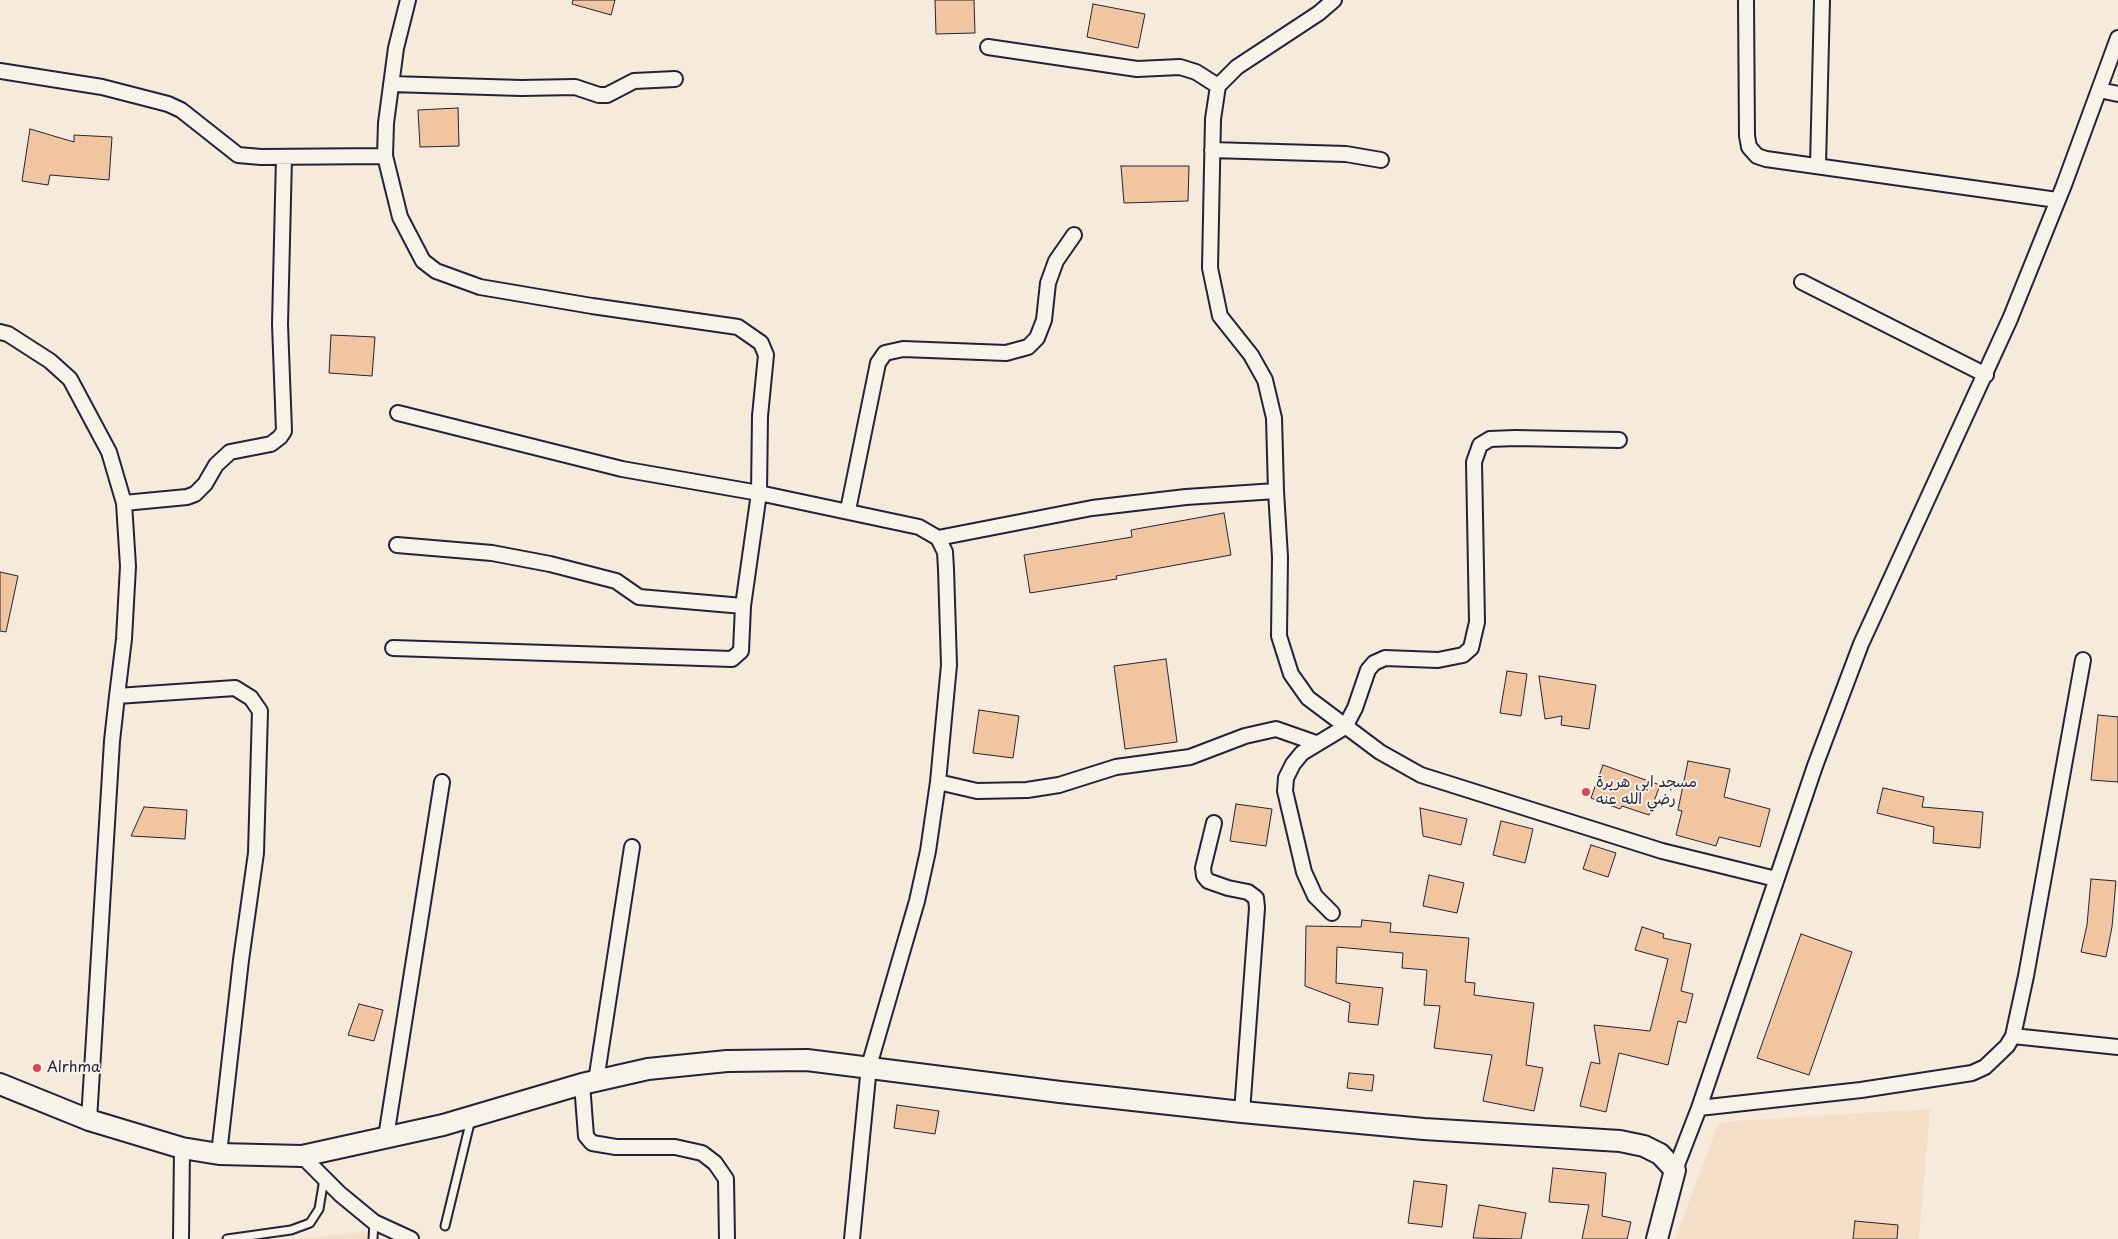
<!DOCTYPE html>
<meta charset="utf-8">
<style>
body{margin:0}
canvas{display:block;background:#f6eada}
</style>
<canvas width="2118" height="1239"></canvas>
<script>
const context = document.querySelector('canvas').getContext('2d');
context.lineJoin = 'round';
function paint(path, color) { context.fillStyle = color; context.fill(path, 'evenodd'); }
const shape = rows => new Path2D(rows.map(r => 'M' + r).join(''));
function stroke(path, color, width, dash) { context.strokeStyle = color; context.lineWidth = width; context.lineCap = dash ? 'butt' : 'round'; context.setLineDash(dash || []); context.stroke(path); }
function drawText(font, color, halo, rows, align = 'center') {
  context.font = font + ' "Playpen Sans","Playpen Sans Arabic",sans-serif'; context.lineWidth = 4; context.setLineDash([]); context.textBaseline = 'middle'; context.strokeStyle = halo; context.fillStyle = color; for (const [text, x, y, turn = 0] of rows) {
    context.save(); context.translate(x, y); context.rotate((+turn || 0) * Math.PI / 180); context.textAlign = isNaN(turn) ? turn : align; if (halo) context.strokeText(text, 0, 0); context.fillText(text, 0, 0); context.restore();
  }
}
paint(shape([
 [1930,1109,1919,1239,1675,1239,1719,1122],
 [368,1232,367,1239,292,1239]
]), '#f5dfc9');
const building = shape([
 [573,0,615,0,611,15,572,4,573,0],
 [935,0,974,0,975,33,936,34,935,0],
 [1093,4,1145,14,1138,48,1087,37,1093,4],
 [458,108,459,146,420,147,418,110,458,108],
 [30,129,74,142,74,135,112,137,109,180,50,175,48,185,22,181,30,129],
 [1121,166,1189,166,1188,201,1124,203,1121,166],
 [331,335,375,337,372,376,329,373,331,335],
 [1224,513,1231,555,1116,576,1117,579,1030,593,1024,555,1132,537,1131,530,1224,513],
 [0,572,18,576,6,632,0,631,0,572],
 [1166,659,1177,742,1125,749,1114,666,1166,659],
 [1507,671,1527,674,1521,716,1500,713,1507,671],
 [1539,676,1596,685,1589,729,1561,725,1562,716,1545,719,1539,676],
 [979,710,1019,716,1013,758,973,753,979,710],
 [2098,715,2118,717,2118,782,2091,780,2098,715],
 [1688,761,1730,769,1724,797,1770,809,1760,847,1719,837,1716,846,1676,835,1682,811,1678,810,1688,761],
 [1603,765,1660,785,1649,815,1622,806,1620,809,1591,798,1603,765],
 [1883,788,1924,797,1922,807,1983,812,1980,848,1933,843,1934,827,1877,813,1883,788],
 [1236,804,1272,809,1266,846,1230,841,1236,804],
 [144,807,187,810,185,839,131,836,144,807],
 [1420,808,1467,819,1461,845,1423,836,1420,808],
 [1501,821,1533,829,1525,863,1493,855,1501,821],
 [1591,845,1616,853,1608,877,1583,869,1591,845],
 [1429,875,1464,883,1457,913,1423,906,1429,875],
 [2091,879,2116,881,2112,927,2106,957,2081,952,2087,925,2091,879],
 [1362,920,1391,923,1390,932,1469,938,1465,982,1475,983,1474,995,1534,1003,1526,1065,1543,1068,1534,1111,1483,1101,1492,1055,1434,1048,1440,1006,1424,1005,1427,970,1402,968,1403,953,1337,947,1336,983,1383,988,1378,1025,1348,1022,1350,1003,1305,986,1306,926,1361,927,1362,920],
 [1642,927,1664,934,1663,938,1691,944,1681,991,1693,994,1686,1023,1678,1021,1668,1065,1619,1053,1606,1112,1580,1106,1591,1062,1600,1064,1594,1025,1650,1031,1668,959,1635,950,1642,927],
 [1801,934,1852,952,1809,1075,1757,1058,1801,934],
 [359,1004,383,1010,374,1041,348,1035,359,1004],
 [1349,1073,1374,1075,1372,1091,1347,1088,1349,1073],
 [897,1105,939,1111,935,1134,894,1128,897,1105],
 [1553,1168,1606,1173,1602,1216,1631,1222,1627,1239,1582,1239,1589,1205,1549,1202,1553,1168],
 [1414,1181,1447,1185,1442,1227,1408,1223,1414,1181],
 [1479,1205,1526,1213,1521,1239,1473,1238,1479,1205],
 [1855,1221,1898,1225,1897,1239,1853,1239,1855,1221]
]);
paint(building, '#f2c5a1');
stroke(building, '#22223b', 1);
const lane = shape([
 [445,1226,471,1119],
 [227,1239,291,1230,310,1223,319,1209,324,1179],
 [373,1239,374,1222]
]);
const street = shape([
 [408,0,396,48,386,123,385,156,400,217,423,261,436,271,480,287,592,306,738,327,761,343,766,355,760,416,759,493,919,527,938,538],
 [1746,0,1747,136,1749,147,1757,156,1766,159,2057,200],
 [988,47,1137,69,1180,67,1196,72,1218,86],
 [0,71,102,87,168,104,181,110,238,155,261,157,385,156],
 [391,84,521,88,575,87,599,95,607,95,634,81,675,79],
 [2099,90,2118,94],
 [1212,150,1346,154,1381,160],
 [1818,166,1822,0],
 [1802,282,1986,375],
 [0,332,8,334,50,361,70,379,109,452,124,503,128,566,124,639,117,696],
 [1276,491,1280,557,1279,636,1291,674,1308,698,1380,752,1421,775,1662,851,1776,879],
 [124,503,187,497,195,494,205,484,216,465,230,452,271,444,280,437,284,431,280,324,284,157],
 [848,510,878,363,885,353,903,349,1006,353,1028,347,1037,338,1044,320,1048,283,1056,261,1074,235],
 [397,545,492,553,550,564,616,581,639,597,743,606],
 [393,648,732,659,741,651,743,606,759,493,622,469,398,413],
 [938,782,977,791,1027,790,1059,785,1116,767,1190,757,1245,736,1276,729,1316,743],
 [1214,823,1203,868,1204,876,1208,881,1228,888,1248,892,1256,898,1257,908,1242,1112],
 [1332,913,1315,896,1304,872,1285,791,1286,778,1293,764,1302,753,1345,727,1355,708,1368,670,1374,663,1385,658,1438,660,1463,655,1471,648,1477,622,1474,462,1480,445,1490,439,1515,438,1619,440],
 [2013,1036,2118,1047],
 [596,1081,632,847],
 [582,1084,586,1136,592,1143,616,1147,675,1147,702,1153,715,1163,726,1179,727,1239],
 [1699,1108,1861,1090,1972,1073,1985,1067,2007,1046,2013,1036,2026,976,2083,660],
 [89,1120,112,741,117,696,235,688,251,698,260,711,256,853,241,960,219,1154],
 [386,1137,442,782],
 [302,1156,340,1194,374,1222,411,1239],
 [1675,1170,1699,1108,1815,766,1861,644,2010,319,2064,185,2118,38],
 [181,1239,182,1148],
 [852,1239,869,1066,917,901,928,851,938,782,949,665,946,569,945,552,938,538,1092,508,1186,497,1276,491,1274,418,1265,380,1251,355,1220,316,1210,268,1213,119,1218,86,1237,67,1319,13,1334,0]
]);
const secondary = shape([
 [0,1084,89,1120,182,1148,219,1154,302,1156,443,1125,582,1084,648,1069,727,1061,807,1060,1060,1092,1242,1112,1424,1129,1620,1141,1644,1146,1660,1154,1675,1170,1657,1239]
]);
stroke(lane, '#22223b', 11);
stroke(street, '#22223b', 18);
stroke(secondary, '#22223b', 24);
stroke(lane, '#f7f3e8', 7);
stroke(street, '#f7f3e8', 14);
stroke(secondary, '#f7f3e8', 20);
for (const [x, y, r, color] of [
 [1586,792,5,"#d1495b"],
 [37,1068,5,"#d1495b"]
]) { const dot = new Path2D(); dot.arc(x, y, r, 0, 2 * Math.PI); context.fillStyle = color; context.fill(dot); stroke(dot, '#f7f3e8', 2); }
drawText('15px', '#22223b', '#f7f3e8', [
 ["مسجد ابي هريرة",1596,783],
 ["رضي الله عنه",1596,800],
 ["Alrhma",47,1068]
], 'left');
</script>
